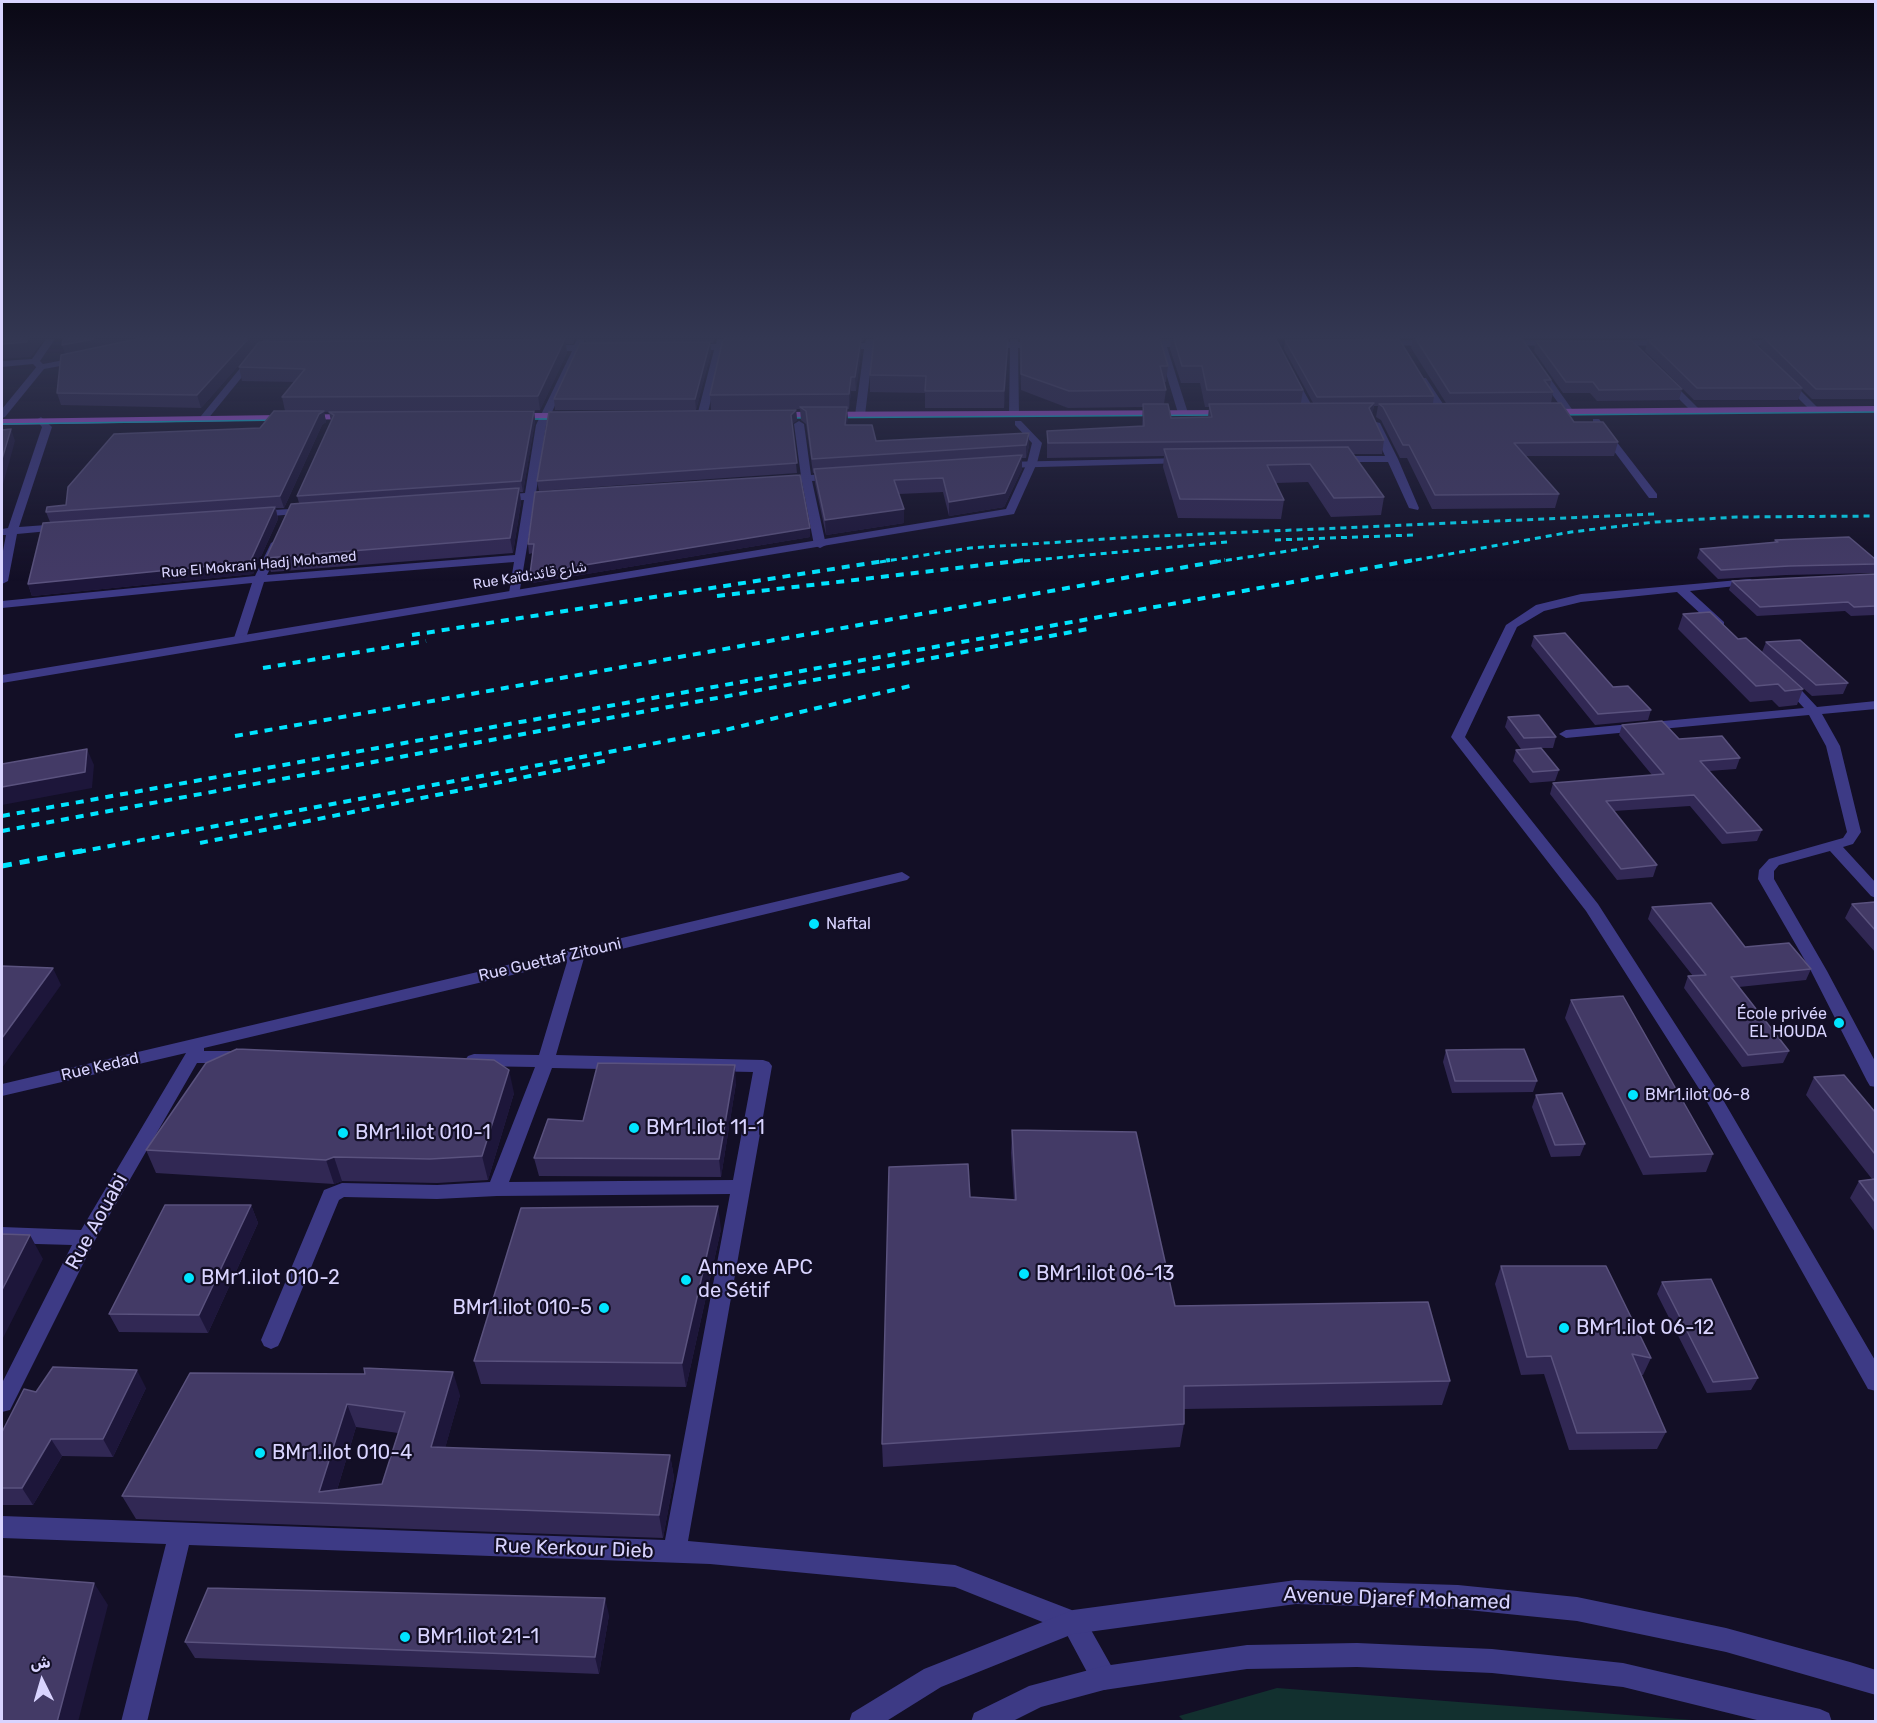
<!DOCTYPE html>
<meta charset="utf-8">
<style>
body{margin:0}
#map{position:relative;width:1877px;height:1723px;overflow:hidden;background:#130f26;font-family:Rubik,Cairo,sans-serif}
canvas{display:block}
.frame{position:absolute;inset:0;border:3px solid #d9d4ff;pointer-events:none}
.north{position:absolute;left:12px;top:1651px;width:60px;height:60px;-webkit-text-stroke:4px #130f26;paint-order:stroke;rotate:355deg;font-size:16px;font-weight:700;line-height:24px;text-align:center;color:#d9d4ff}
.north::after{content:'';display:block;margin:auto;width:21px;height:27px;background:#d9d4ff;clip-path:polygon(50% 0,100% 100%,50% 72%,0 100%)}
</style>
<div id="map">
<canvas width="1877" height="1723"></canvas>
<div class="frame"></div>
<div class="north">ش</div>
</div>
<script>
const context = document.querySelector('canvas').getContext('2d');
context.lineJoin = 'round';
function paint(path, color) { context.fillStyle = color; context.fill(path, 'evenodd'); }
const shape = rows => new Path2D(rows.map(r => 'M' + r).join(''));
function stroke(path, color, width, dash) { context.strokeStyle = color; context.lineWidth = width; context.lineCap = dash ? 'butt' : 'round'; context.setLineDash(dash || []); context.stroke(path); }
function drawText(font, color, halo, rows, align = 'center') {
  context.font = font + ' Rubik,Cairo,sans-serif'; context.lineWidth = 4.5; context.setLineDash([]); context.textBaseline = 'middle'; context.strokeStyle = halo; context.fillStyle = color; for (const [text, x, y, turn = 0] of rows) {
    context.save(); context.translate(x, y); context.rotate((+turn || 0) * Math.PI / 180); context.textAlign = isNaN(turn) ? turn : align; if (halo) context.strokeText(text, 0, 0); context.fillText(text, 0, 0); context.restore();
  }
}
paint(shape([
 [1277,1688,1692,1720,1695,1721,1185,1722,1179,1716]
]), '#12302f');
paint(shape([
 [46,339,55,339,40,361,46,367,44,369,38,369,33,364,2,367,2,361,32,359,46,339],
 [264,339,273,339,207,420,201,420,201,416,264,339],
 [577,339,585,339,583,345,596,345,600,348,596,351,580,351,546,425,536,493,554,492,559,495,554,498,535,499,519,595,515,597,509,593,514,562,264,582,246,638,240,642,234,638,252,583,2,608,2,601,255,576,271,543,277,540,283,543,267,575,515,555,524,500,500,501,495,498,500,495,525,493,536,425,572,351,548,351,544,348,548,345,574,345,577,339],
 [717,339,725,339,724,344,740,344,744,347,740,350,723,350,707,416,702,419,697,416,714,350,692,350,688,347,692,344,716,344,717,339],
 [866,339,874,339,874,343,893,343,897,346,893,349,873,349,865,415,860,418,855,415,864,349,842,349,838,346,842,343,865,343,866,339],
 [1010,339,1018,339,1018,342,1040,342,1044,345,1040,348,1018,348,1019,414,1014,417,1009,414,1010,348,989,348,985,345,989,342,1010,342,1010,339],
 [1156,339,1190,341,1194,344,1190,347,1167,347,1188,413,1186,415,1178,413,1158,347,1142,347,1138,344,1142,341,1156,341,1156,339],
 [1382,340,1430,340,1434,343,1430,346,1379,345,1379,341,1382,340],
 [1505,340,1556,340,1560,343,1556,346,1502,345,1502,341,1505,340],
 [1616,340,1667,340,1671,343,1667,346,1613,345,1612,343,1616,340],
 [1733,340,1781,340,1785,343,1781,346,1730,345,1729,343,1733,340],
 [1536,367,1542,367,1574,412,1572,414,1566,414,1534,369,1536,367],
 [1289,377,1297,379,1316,413,1314,415,1306,413,1287,379,1289,377],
 [1420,378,1426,378,1449,413,1447,415,1441,415,1418,380,1420,378],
 [1663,379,1669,379,1699,409,1699,413,1693,413,1663,383,1663,379],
 [1783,379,1789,379,1818,408,1818,412,1812,412,1783,383,1783,379],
 [41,417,52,427,19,527,60,524,65,527,60,530,17,534,8,581,2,584,2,556,6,535,2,535,2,529,8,528,42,427,36,420,41,417],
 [1593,419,1599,419,1657,494,1657,498,1649,498,1593,423,1593,419],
 [799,421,804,424,811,475,833,474,838,477,833,480,812,481,826,545,820,548,814,545,802,482,782,483,777,480,782,477,801,476,794,424,799,421],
 [1372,421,1380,423,1398,459,1419,508,1418,510,1409,508,1388,462,1336,462,1331,459,1336,456,1385,456,1370,423,1372,421],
 [1183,458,1188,461,1187,463,1003,468,998,465,1003,462,1183,458],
 [306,508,310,509,310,513,258,517,253,514,258,511,306,508],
 [1750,579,1756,582,1754,584,1690,591,1724,622,1724,628,1720,629,1716,628,1677,592,1581,602,1544,611,1517,627,1465,737,1598,904,1715,1086,1876,1362,1876,1391,1868,1389,1703,1095,1586,911,1451,737,1506,625,1536,605,1581,594,1750,579],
 [1786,678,1791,679,1817,707,1876,701,1876,709,1822,714,1840,746,1861,832,1853,844,1843,847,1876,883,1876,898,1871,896,1830,851,1779,865,1774,871,1774,879,1827,971,1876,1063,1876,1087,1870,1086,1867,1081,1811,971,1758,879,1759,870,1769,859,1843,838,1847,832,1826,746,1809,715,1566,738,1559,734,1566,730,1804,708,1780,682,1786,678],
 [902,872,910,877,907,880,584,958,556,1055,763,1060,769,1062,772,1066,688,1541,955,1565,1082,1614,1113,1669,1116,1678,1113,1687,1104,1690,1095,1687,1065,1631,955,1587,710,1564,189,1545,147,1722,121,1722,166,1544,2,1538,2,1516,665,1540,730,1194,497,1196,437,1199,344,1197,339,1200,281,1340,278,1346,271,1349,264,1346,261,1340,324,1190,342,1183,437,1185,490,1182,535,1067,474,1066,468,1064,465,1060,468,1056,474,1054,539,1055,567,962,204,1048,204,1051,240,1051,246,1053,249,1057,246,1061,240,1063,197,1063,94,1242,10,1410,2,1412,2,1383,72,1245,2,1243,2,1227,81,1230,186,1053,2,1096,2,1084,902,872],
 [552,1068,753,1072,733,1180,509,1182,552,1068]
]), '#3d3a85');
paint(shape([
 [79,357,83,360,82,362,44,369,5,417,2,418,2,409,38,365,79,357],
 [1015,421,1021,421,1042,443,1037,463,1014,514,2,683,2,675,1006,509,1027,463,1032,443,1015,425,1015,421],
 [1296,1580,1458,1585,1577,1597,1726,1628,1850,1662,1876,1670,1876,1695,1726,1652,1577,1621,1458,1609,1296,1604,1073,1634,941,1687,885,1722,849,1722,852,1713,924,1669,1073,1610,1296,1580],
 [1357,1643,1492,1649,1623,1663,1820,1709,1829,1713,1832,1722,1765,1722,1623,1687,1492,1673,1357,1667,1247,1669,1104,1690,1041,1707,1011,1722,971,1722,974,1713,1029,1686,1104,1666,1247,1645,1357,1643]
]), '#3d3a85');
paint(shape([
 [1876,406,1876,412,1549,415,1544,412,1549,409,1876,406],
 [1228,410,1231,411,1231,415,778,418,773,415,778,412,1228,410],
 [517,413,568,413,573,416,568,419,514,418,512,416,517,413],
 [349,414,352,415,352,419,2,425,2,419,349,414]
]), '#c25bff');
stroke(shape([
 [1552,415,1876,412],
 [781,418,1225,415],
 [517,419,565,419],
 [2,424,283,420]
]), '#00e5ff', 1.5);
stroke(shape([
 [1275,540,1413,535],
 [880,562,970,548,1136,537,1655,514],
 [1013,562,1227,542],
 [1215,562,1321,546],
 [1405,562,1571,532,1655,522,1737,517,1876,516]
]), '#00e5ff', 3, [6, 5]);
stroke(shape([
 [717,596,1026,560],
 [412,635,890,560],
 [263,668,426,641],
 [235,736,1225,560],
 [2,816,1414,560],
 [2,831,1088,629],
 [200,843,609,760],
 [78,852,725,730,910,686]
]), '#00e5ff', 4, [8, 7]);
stroke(shape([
 [2,866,86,850]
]), '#00e5ff', 5, [10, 8]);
paint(shape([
 [63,339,262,339,201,408,61,405,57,393,65,354],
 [269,339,575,339,573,344,566,344,567,353,540,410,324,412,326,422,322,425,284,508,276,508,278,519,253,574,32,596,28,584,50,522,46,512,66,505,260,428,285,411,282,397,294,382,242,381,239,367,270,342],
 [585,339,715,339,713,343,710,343,711,352,696,410,555,410,554,399,586,343],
 [723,339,864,339,863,342,861,342,861,351,856,391,851,391,849,409,847,409,847,425,876,441,1029,433,1029,446,1026,458,1022,458,1022,469,1004,507,949,516,943,492,899,494,904,523,826,535,815,483,814,473,813,473,806,424,801,420,800,409,711,410,710,395],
 [1008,339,1004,408,925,408,925,393,870,392,870,375],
 [1020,339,1160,339,1168,366,1166,382,1164,382,1166,390,1164,404,1171,418,1208,417,1209,407,1205,407,1200,383,1181,383,1170,349,1171,340,1166,339,1276,339,1303,390,1301,403,1313,403,1284,349,1285,340,1434,396,1433,403,1446,403,1411,348,1413,339,1522,339,1551,380,1550,387,1553,392,1551,403,1574,422,1618,442,1614,456,1526,456,1559,494,1555,508,1432,509,1407,458,1400,458,1381,420,1376,417,1378,406,1374,406,1372,414,1384,440,1382,454,1353,454,1384,497,1381,515,1331,517,1308,482,1276,483,1284,500,1281,519,1178,518,1163,467,1164,456,1047,458,1047,431,1142,426,1143,407,1068,408,1021,390],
 [1651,339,1750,339,1775,363,1760,347,1762,339,1875,339,1875,399,1812,399,1802,389,1798,400,1694,400,1645,351,1648,340],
 [1536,341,1682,389,1679,400,1597,401,1590,393,1563,393,1534,351],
 [796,410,797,420,792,424,797,473,539,491,537,481],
 [534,411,535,421,523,492,520,492,521,502,513,553,271,572,266,558,299,503,297,496,331,421,329,412],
 [810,537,532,583,533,553,529,554,528,544],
 [1775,540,1875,559,1875,573,1786,575,1718,579,1697,558,1700,549,1774,542],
 [1875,574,1875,615,1851,616,1845,611,1757,616,1729,590,1732,581],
 [1683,614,1738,639,1803,689,1797,705,1779,707,1772,700,1750,702,1678,629],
 [1534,636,1613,687,1651,710,1648,720,1595,725,1531,646],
 [1766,642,1848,683,1843,694,1812,696,1762,652],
 [1508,717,1556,737,1553,748,1541,748,1559,770,1555,781,1530,783,1513,761,1516,750,1521,749,1505,727],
 [1622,725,1679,739,1740,758,1736,769,1709,771,1762,830,1757,841,1722,844,1690,806,1614,811,1657,865,1653,877,1617,880,1550,794,1553,783,1652,775,1619,735],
 [1875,902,1875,952,1845,918,1852,904],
 [1652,907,1745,947,1811,969,1806,980,1739,987,1789,1051,1783,1063,1742,1067,1684,988,1688,976,1693,976,1648,919],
 [1571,1000,1713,1154,1706,1172,1643,1175,1565,1018],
 [1446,1050,1537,1081,1533,1092,1452,1093,1443,1062],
 [1814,1077,1875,1112,1875,1232,1850,1198,1859,1181,1872,1179,1806,1095],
 [736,1083,721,1177,539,1176,534,1158,583,1121],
 [514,1093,488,1180,437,1183,342,1181,334,1184,156,1173,146,1150],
 [1536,1095,1585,1144,1580,1156,1551,1157,1532,1107],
 [1012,1130,1175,1306,1450,1381,1442,1405,1184,1409,1184,1424,1180,1447,883,1467,882,1444,970,1197,1014,1200,1011,1153],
 [251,1205,258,1223,208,1333,119,1332,109,1314],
 [721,1229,686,1387,481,1384,474,1361],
 [1501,1266,1651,1358,1643,1375,1641,1375,1666,1432,1657,1449,1569,1450,1544,1374,1521,1375,1495,1284],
 [1662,1282,1758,1378,1751,1390,1707,1393,1657,1294],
 [190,1373,460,1395,445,1448,670,1455,674,1478,663,1538,136,1519,122,1496],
 [356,1427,398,1433,382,1484,337,1490],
 [146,1388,113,1457,62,1456,33,1505,2,1505,2,1432,36,1392],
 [609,1615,599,1674,195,1658,185,1642]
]), '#312854');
paint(shape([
 [28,339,45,339,31,357,2,359,2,344],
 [94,339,162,339,66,357,62,345],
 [248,339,262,339,201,408,197,395],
 [565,339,567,353,540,410,538,396],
 [861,339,861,351,856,391,855,377],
 [1008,339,1008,350,1004,408,1004,391],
 [710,342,711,352,696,410,695,399],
 [851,377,851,391,849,409,849,394],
 [1374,403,1372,417,1369,408],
 [847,407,848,419,845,438,845,425],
 [796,410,797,420,792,424,791,415],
 [324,411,326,422,322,425,284,508,280,496,319,414],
 [534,411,535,421,523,492,521,481],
 [11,429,15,441,2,488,2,459],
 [1029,433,1029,446,1026,458,1026,445],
 [1022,455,1022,469,1004,507,949,516,949,502],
 [519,488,521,502,513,553,510,538],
 [275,507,278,519,253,574,32,596,28,584],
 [904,509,904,523,826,535,825,520],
 [810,528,810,537,532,583,530,574],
 [87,749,94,765,92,788,2,805,2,787],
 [53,968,61,985,2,1068,2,1038],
 [735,1065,736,1083,721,1177,719,1159],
 [509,1070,514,1093,488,1180,482,1156],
 [334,1157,342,1181,334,1184,326,1160],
 [251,1205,258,1223,208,1333,199,1315],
 [718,1206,721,1229,686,1387,682,1363],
 [30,1235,43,1259,2,1340,2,1290],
 [137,1370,146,1388,113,1457,103,1439],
 [453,1372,460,1395,439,1470,431,1447],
 [347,1404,356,1427,333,1503,319,1492],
 [51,1439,62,1456,33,1505,22,1488],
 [670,1455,674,1478,663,1538,659,1515],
 [94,1583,108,1605,78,1722,57,1722],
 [605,1598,609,1615,599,1674,595,1657]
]), '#1d163a');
const building = shape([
 [2,339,28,339,26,342,2,344,2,339],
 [63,339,94,339,62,345,63,339],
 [137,339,248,339,197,395,57,393,61,355,137,339],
 [565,339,538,396,282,397,305,369,239,367,259,342,565,339],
 [723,339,861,339,855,377,851,377,849,394,710,395,723,339],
 [874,339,1008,339,1004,391,925,391,926,376,870,375,874,339],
 [1021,339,1160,339,1168,366,1160,366,1166,390,1069,391,1021,374,1021,339],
 [1174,339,1276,339,1303,390,1207,390,1202,366,1182,366,1174,339],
 [1399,339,1434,396,1317,397,1285,340,1399,339],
 [1416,339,1522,339,1551,380,1544,380,1553,392,1450,393,1416,339],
 [1656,339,1750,339,1802,388,1697,388,1648,340,1656,339],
 [1765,339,1874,339,1875,340,1875,389,1816,389,1765,339],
 [1536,341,1632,341,1682,389,1599,390,1593,382,1566,382,1536,341],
 [710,342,695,399,554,399,580,343,710,342],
 [1374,403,1369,408,1384,440,1048,443,1047,431,1144,426,1143,404,1168,404,1171,418,1212,417,1209,404,1374,403],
 [1561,403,1574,422,1603,422,1618,442,1514,443,1559,494,1435,495,1409,445,1403,445,1383,407,1379,404,1561,403],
 [800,407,847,407,845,425,872,425,876,441,1029,433,1026,445,812,459,806,411,800,407],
 [796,410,791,415,797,463,537,481,549,412,796,410],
 [274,411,324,411,319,414,280,496,46,512,47,507,66,505,68,487,114,434,260,428,274,411],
 [534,411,521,481,297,496,334,415,329,412,534,411],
 [11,429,2,459,2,430,11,429],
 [1348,447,1384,497,1334,498,1310,464,1267,465,1284,500,1180,499,1164,449,1348,447],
 [1022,455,1005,493,949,502,943,478,894,480,904,509,825,520,814,469,1022,455],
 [800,475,810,528,530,574,534,544,528,544,535,492,800,475],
 [519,488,510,538,266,558,291,504,519,488],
 [275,507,250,562,28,584,43,523,275,507],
 [1849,537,1875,559,1875,564,1789,566,1721,570,1700,549,1778,542,1775,540,1849,537],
 [1875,574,1875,606,1854,607,1848,602,1760,607,1732,581,1875,574],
 [1710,612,1738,639,1746,638,1803,689,1785,691,1778,684,1756,686,1683,614,1710,612],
 [1565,633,1613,687,1628,686,1651,710,1598,714,1534,636,1565,633],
 [1800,640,1848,683,1816,685,1766,642,1800,640],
 [1539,715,1556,737,1524,738,1508,717,1539,715],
 [1662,721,1679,739,1722,736,1740,758,1700,761,1762,830,1727,833,1694,795,1606,801,1657,865,1621,869,1553,783,1664,774,1622,725,1662,721],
 [1541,748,1559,770,1533,772,1516,750,1541,748],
 [87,749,85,772,2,787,2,764,87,749],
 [1875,902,1875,930,1852,904,1875,902],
 [1711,903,1745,947,1789,943,1811,969,1731,977,1789,1051,1748,1055,1688,976,1706,975,1652,907,1711,903],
 [2,966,53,968,2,1038,2,966],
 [1623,996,1713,1154,1650,1157,1571,1000,1623,996],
 [237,1049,494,1060,509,1070,482,1156,430,1159,334,1157,326,1160,146,1150,206,1063,237,1049],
 [1524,1049,1537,1081,1455,1081,1446,1050,1524,1049],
 [598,1063,735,1065,719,1159,534,1158,548,1119,583,1121,598,1063],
 [1844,1075,1875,1112,1875,1154,1814,1077,1844,1075],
 [1562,1093,1585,1144,1555,1145,1536,1095,1562,1093],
 [1012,1130,1136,1132,1175,1306,1428,1302,1450,1381,1184,1386,1184,1424,882,1444,889,1167,968,1164,970,1197,1016,1200,1012,1130],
 [1875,1179,1875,1202,1859,1181,1875,1179],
 [165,1205,251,1205,199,1315,109,1314,165,1205],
 [718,1206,682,1363,474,1361,521,1208,718,1206],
 [2,1234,30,1235,2,1290,2,1234],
 [1501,1266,1606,1266,1651,1358,1632,1354,1666,1432,1577,1433,1551,1356,1527,1357,1501,1266],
 [1711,1279,1758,1378,1713,1382,1662,1282,1711,1279],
 [53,1367,137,1370,103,1439,51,1439,22,1488,2,1488,2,1432,24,1389,36,1392,53,1367],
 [364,1368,453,1372,431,1447,670,1455,659,1515,122,1496,190,1373,365,1374,364,1368],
 [347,1404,405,1412,382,1484,319,1492,347,1404],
 [2,1576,94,1583,57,1722,2,1722,2,1576],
 [208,1588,605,1598,595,1657,185,1642,208,1588]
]);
paint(building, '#433a66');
stroke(building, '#5a527e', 1.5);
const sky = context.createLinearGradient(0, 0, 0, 581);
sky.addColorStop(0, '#0a0815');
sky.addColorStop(0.58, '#333752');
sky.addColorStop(1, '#33375200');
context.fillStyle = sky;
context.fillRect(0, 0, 1877, 581);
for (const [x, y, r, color] of [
 [814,924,6,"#00e5ff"],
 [1839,1023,6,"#00e5ff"],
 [1633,1095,6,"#00e5ff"],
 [634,1128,6,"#00e5ff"],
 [343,1133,6,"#00e5ff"],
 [1024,1274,6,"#00e5ff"],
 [189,1278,6,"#00e5ff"],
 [686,1280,6,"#00e5ff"],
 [604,1308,6,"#00e5ff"],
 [1564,1328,6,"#00e5ff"],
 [260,1453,6,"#00e5ff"],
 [405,1637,6,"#00e5ff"]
]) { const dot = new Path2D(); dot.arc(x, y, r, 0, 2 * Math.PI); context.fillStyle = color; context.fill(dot); stroke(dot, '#130f26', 2); }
drawText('14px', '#d9d4ff', '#130f26', [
 ["Rue El Mokrani Hadj Mohamed",259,565,-5],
 ["Rue Kaïd;شارع قائد",530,576,-9]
]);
drawText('16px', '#d9d4ff', '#130f26', [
 ["Naftal",826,924],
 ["École privée",1827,1014,"right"],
 ["EL HOUDA",1827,1032,"right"],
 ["BMr1.ilot 06-8",1645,1095]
], 'left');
drawText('16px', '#d9d4ff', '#130f26', [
 ["Rue Guettaf Zitouni",550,960,-13],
 ["Rue Kedad",100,1067,-13]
]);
drawText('20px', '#d9d4ff', '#130f26', [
 ["BMr1.ilot 11-1",646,1128],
 ["BMr1.ilot 010-1",355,1133],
 ["Annexe APC",698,1268],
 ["de Sétif",698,1291],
 ["BMr1.ilot 06-13",1036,1274],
 ["BMr1.ilot 010-2",201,1278],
 ["BMr1.ilot 010-5",592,1308,"right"],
 ["BMr1.ilot 06-12",1576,1328],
 ["BMr1.ilot 010-4",272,1453],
 ["BMr1.ilot 21-1",417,1637]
], 'left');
drawText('20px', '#d9d4ff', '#130f26', [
 ["Rue Aouabi",97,1222,-61],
 ["Rue Kerkour Dieb",574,1549,2],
 ["Avenue Djaref Mohamed",1397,1599,2]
]);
</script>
